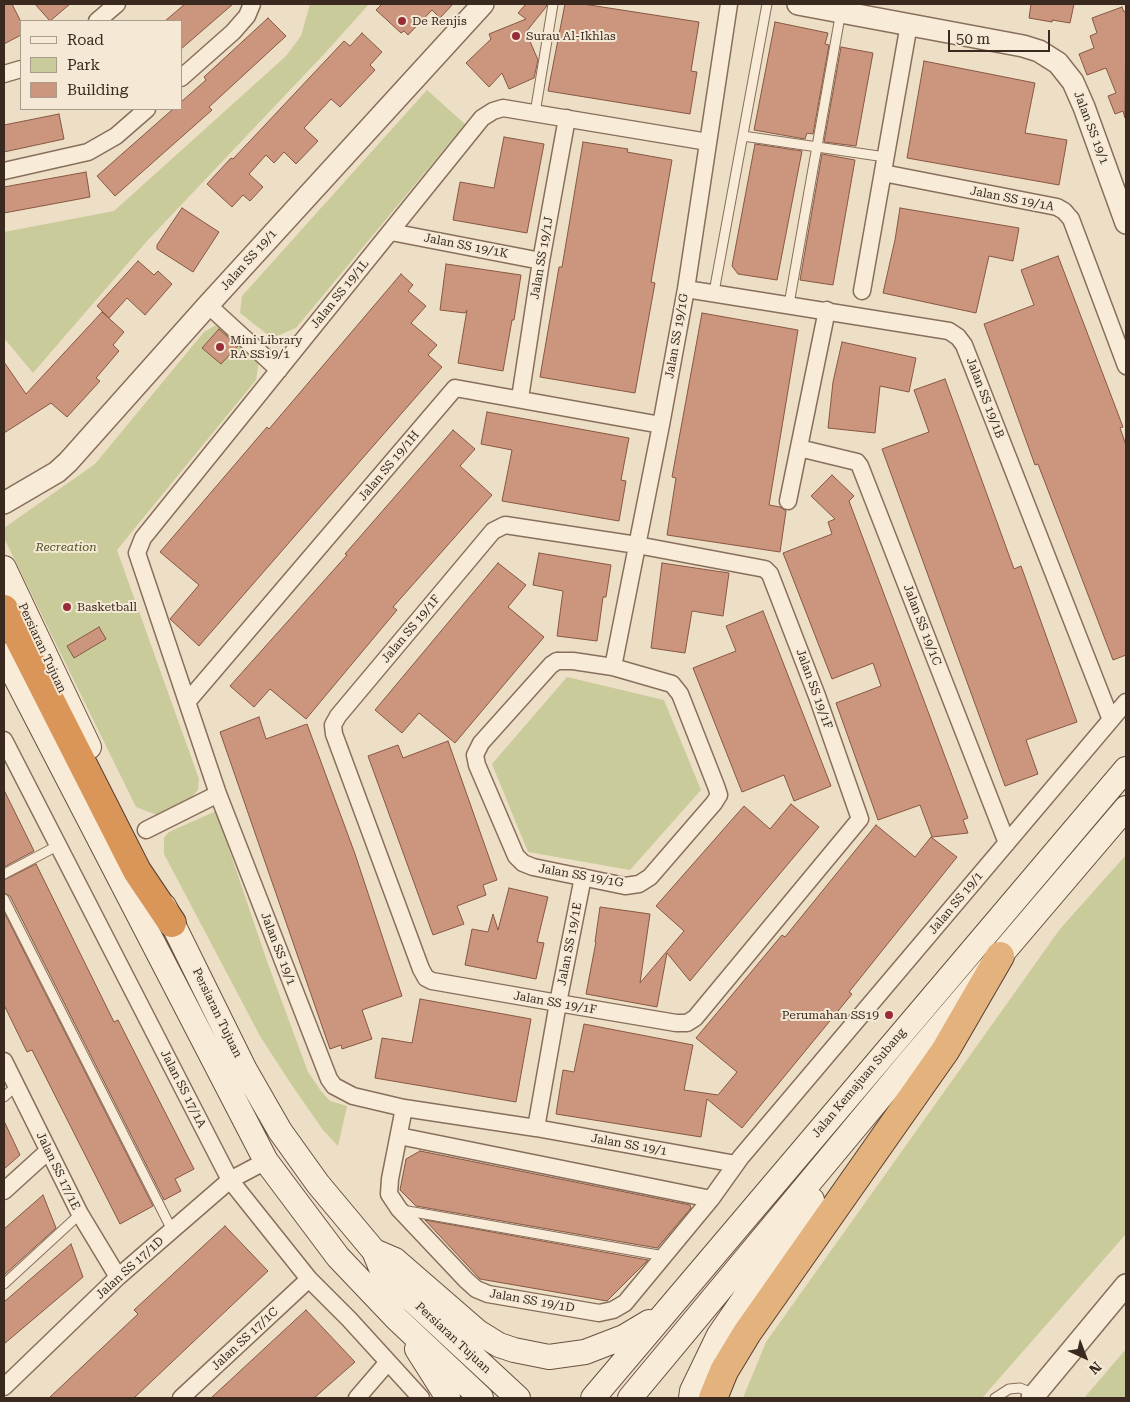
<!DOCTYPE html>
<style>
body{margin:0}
#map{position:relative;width:1130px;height:1402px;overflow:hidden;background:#eddec6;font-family:"Roboto Serif",serif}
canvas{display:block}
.frame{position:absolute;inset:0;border:5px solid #39291f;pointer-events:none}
.legend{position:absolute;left:20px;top:20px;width:162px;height:90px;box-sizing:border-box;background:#f5e9d5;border:1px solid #aa9c8c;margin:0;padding:6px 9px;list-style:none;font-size:15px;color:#39291f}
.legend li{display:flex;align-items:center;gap:10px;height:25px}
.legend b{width:25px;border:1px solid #aa9c8c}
.north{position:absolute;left:1060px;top:1332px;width:50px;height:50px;-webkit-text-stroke:4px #f5e9d5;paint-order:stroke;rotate:137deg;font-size:14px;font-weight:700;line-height:20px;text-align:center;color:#39291f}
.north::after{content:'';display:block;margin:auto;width:18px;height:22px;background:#39291f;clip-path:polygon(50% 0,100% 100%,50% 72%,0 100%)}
.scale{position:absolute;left:948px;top:30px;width:102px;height:22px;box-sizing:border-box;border:2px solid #39291f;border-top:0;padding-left:6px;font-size:15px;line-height:18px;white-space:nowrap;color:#39291f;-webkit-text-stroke:4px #f5e9d5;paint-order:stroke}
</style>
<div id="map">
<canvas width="1130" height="1402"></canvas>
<div class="frame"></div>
<ul class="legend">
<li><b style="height:6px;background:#f8ecd9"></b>Road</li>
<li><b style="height:14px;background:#cacb9a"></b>Park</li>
<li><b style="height:14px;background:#cb967d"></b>Building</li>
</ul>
<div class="north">N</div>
<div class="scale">50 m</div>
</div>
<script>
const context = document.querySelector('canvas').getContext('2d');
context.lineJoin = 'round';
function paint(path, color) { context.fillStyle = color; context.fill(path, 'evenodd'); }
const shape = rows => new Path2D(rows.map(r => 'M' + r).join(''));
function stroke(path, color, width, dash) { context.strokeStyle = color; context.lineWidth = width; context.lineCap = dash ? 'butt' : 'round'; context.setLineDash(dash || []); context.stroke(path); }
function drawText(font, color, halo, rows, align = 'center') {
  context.font = font + ' "Roboto Serif",serif'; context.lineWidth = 4; context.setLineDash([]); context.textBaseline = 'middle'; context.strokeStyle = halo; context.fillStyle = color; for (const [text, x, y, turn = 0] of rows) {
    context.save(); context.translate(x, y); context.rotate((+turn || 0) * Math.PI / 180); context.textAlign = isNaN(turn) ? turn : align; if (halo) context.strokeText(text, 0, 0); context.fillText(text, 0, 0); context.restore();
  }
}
paint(shape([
 [310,4,369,4,326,52,147,241,33,373,4,338,4,232,114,211,286,56,301,36],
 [427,90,465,124,296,328,272,338,240,313,242,296],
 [218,324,259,361,256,380,117,550,199,779,198,790,191,798,157,815,136,807,4,538,4,528,95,464,204,332],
 [567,677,664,700,701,790,630,870,528,852,492,764],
 [216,811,268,964,308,1072,321,1091,330,1101,347,1106,338,1146,323,1130,289,1081,260,1036,164,854,164,838,169,832],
 [1126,855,1126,1234,982,1398,743,1398,766,1342,1060,929],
 [1126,1349,1126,1398,1084,1398]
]), '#cacb9a');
const building = shape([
 [4,4,12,4,21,22,21,35,4,44,4,4],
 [35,4,70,4,50,21,35,4],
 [185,4,233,4,181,49,181,21,165,21,185,4],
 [382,4,453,4,440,18,432,10,408,35,404,31,401,33,376,10,382,4],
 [526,4,547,4,546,7,526,32,538,60,534,78,509,89,502,73,489,87,466,63,491,39,489,34,526,19,518,13,526,4],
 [565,4,583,4,699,22,691,71,697,72,690,114,548,91,565,4],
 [1031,4,1074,4,1070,23,1052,20,1052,22,1029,18,1031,4],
 [1122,7,1124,12,1126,11,1125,118,1123,111,1115,114,1108,96,1116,93,1106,68,1087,75,1079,54,1094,48,1090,36,1097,33,1092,18,1122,7],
 [268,18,286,36,209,107,212,110,115,196,97,176,173,109,181,109,181,102,206,80,204,77,268,18],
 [775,22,828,33,825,44,829,45,813,134,807,133,805,139,754,130,775,22],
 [362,33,382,52,370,65,375,70,340,107,331,99,304,128,318,141,296,164,284,152,274,163,266,155,249,174,263,187,250,201,243,195,232,207,207,184,231,158,233,159,344,41,350,46,362,33],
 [841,47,873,53,856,146,824,142,841,47],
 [924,61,1035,83,1025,133,1067,140,1059,185,907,158,924,61],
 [59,114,64,139,4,152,4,125,59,114],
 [504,137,544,144,527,233,453,220,460,182,494,188,504,137],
 [583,142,628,149,627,152,672,160,651,282,655,283,635,393,540,377,559,267,562,267,583,142],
 [755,144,802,151,777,280,738,274,732,266,755,144],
 [822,154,855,160,833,285,800,280,822,154],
 [86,172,90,197,4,213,4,187,86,172],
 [182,208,219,232,193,272,157,249,157,245,182,208],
 [900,208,1019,228,1013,261,989,256,976,313,883,293,895,240,900,208],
 [1058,256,1123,427,1120,428,1126,445,1126,655,1113,660,1038,464,1035,465,984,324,1034,305,1021,270,1058,256],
 [138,261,154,275,158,271,172,284,145,315,127,298,109,318,97,306,138,261],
 [446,264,521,275,514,320,512,320,503,371,458,363,467,310,465,313,440,310,446,264],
 [401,274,413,285,408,291,426,306,411,323,437,345,428,355,442,367,199,646,170,619,199,585,160,552,267,427,269,429,401,274],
 [102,312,124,332,113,345,119,351,96,378,100,381,67,417,51,403,4,433,4,362,26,394,102,312],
 [702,313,798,330,769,505,780,507,786,511,780,552,667,535,676,478,672,477,702,313],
 [219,329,238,346,221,364,202,348,219,329],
 [842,342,916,358,909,392,880,386,875,433,828,428,833,382,842,342],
 [945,379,1014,569,1021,566,1077,722,1026,740,1038,774,1005,786,882,449,929,432,914,390,945,379],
 [487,412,629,438,621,480,626,481,619,521,502,501,512,450,481,444,487,412],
 [453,430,475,449,460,466,492,495,393,607,397,610,306,719,270,689,254,707,230,686,347,555,345,554,453,430],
 [832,475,854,496,849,501,968,818,963,820,968,833,932,837,920,805,878,820,836,703,881,686,873,663,832,679,783,553,832,534,828,522,835,519,811,496,832,475],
 [539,553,611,565,606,597,603,597,597,641,557,636,563,591,533,585,539,553],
 [498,563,526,585,508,607,544,637,455,743,419,713,402,733,375,710,498,563],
 [662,563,729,573,723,616,692,611,685,653,651,648,662,563],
 [763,611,831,786,794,801,784,775,742,792,693,668,736,651,726,626,763,611],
 [99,627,106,639,74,658,67,646,99,627],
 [259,717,266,739,307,724,355,854,402,996,362,1010,372,1039,342,1049,341,1045,330,1049,220,732,259,717],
 [448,741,497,880,483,885,486,895,457,906,464,924,433,935,368,756,398,745,403,758,448,741],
 [4,790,34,851,4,867,4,790],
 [791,804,819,827,690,981,667,953,657,1007,586,994,596,942,595,942,600,907,650,914,640,983,684,931,656,906,744,806,770,829,791,804],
 [876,825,915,857,931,837,957,857,849,992,852,994,742,1128,707,1099,701,1137,556,1114,563,1070,574,1072,584,1024,693,1045,684,1090,718,1095,737,1072,696,1038,782,935,785,937,876,825],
 [36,864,114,1022,118,1020,194,1169,175,1179,181,1191,164,1200,10,896,4,893,4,880,36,864],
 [509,888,548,897,537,942,544,943,536,979,465,965,472,929,488,932,493,914,498,930,509,888],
 [4,912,153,1206,120,1224,32,1050,27,1052,4,1005,4,912],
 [420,999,531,1019,516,1102,375,1078,382,1038,412,1043,420,999],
 [4,1121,20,1155,4,1169,4,1121],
 [420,1151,690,1205,691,1208,657,1248,416,1206,400,1190,406,1159,420,1151],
 [43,1195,56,1228,4,1275,4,1229,43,1195],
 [425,1220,648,1260,607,1301,480,1279,425,1220],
 [225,1226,268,1271,134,1398,49,1398,138,1314,134,1310,225,1226],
 [71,1244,83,1277,4,1344,4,1302,71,1244],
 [306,1310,355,1362,314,1398,211,1398,306,1310]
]);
paint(building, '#cb967d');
stroke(building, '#875742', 1);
const service = shape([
 [535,113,553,4],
 [743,136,885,157],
 [714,292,767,4],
 [789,304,841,11],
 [4,874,59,845],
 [4,899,172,1230],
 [4,1097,17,1085],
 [402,1210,664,1256],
 [4,1284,80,1214],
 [995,1398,1009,1389,1020,1388,1035,1394]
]);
const minor = shape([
 [97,21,117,4],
 [4,74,21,69],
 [181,78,233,32,247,16,252,4],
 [708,142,503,108,493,111,482,118,143,538,137,553,218,794,329,1079,334,1086,353,1096,404,1108,536,1128,736,1164],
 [4,171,88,152,116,136,147,109],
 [883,173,1057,207,1064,211,1071,219,1126,366],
 [391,232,541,261],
 [686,289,949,331,958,337,964,345,1111,720],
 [862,291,909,24],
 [208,305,279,370],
 [520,398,541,261,567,118],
 [799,448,857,462,860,466,1007,843],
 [788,501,827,310],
 [505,525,637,545,765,569,770,574,817,696,860,819,695,1018,687,1023,676,1023,558,1003,432,981,426,978,421,969,334,734,333,725,338,716,493,531,505,525],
 [557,661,573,661,613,667,672,684,680,694,716,786,719,795,714,803,650,877,639,884,625,886,533,867,523,863,516,856,477,765,475,755,481,743,551,665,557,661],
 [613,667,661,425,686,289,729,4],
 [187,702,455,388,661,425],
 [4,740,230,1180,309,1279,349,1319,421,1398],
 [146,830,218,794],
 [4,1061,80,1214,118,1277],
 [404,1108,390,1179,389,1194,399,1209,466,1280,476,1289,488,1294,599,1313,613,1310,625,1303,711,1199,741,1157,1126,702],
 [536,1128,558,1003,583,877],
 [399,1136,711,1199],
 [4,1191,48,1151],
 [4,1387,118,1277,230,1180,266,1161],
 [181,1398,309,1279],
 [357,1398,388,1362]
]);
const tertiary = shape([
 [798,4,1023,46,1039,51,1058,63,1073,82,1084,107,1126,223],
 [4,503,57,472,68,462,208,305,483,4],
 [1032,1398,1126,1285]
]);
const secondary = shape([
 [4,568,89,747],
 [4,655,266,1161,338,1257,397,1319,481,1398],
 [164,906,245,1070,280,1131,318,1184,374,1251,383,1273,518,1398],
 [374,1251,395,1260,478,1332,499,1345,514,1350,549,1357,585,1352,624,1337,649,1322],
 [417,1349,448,1398],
 [593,1398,1126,769],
 [630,1398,907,1065,1126,808],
 [691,1398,692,1391,719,1335,812,1200]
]);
const trunk = shape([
 [713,1398,724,1371,747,1333,945,1051,1000,956]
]);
const motorway = shape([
 [4,609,137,871,172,923]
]);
stroke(service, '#886f5c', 11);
stroke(minor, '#886f5c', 19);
stroke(tertiary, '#886f5c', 24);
stroke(secondary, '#6a513f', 26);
stroke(trunk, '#563e30', 30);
stroke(motorway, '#563e30', 30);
stroke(service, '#f8ecd9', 9);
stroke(minor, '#f8ecd9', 16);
stroke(tertiary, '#f8ecd9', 21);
stroke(secondary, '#f8ecd9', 24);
stroke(trunk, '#e4b27c', 28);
stroke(motorway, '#da9559', 28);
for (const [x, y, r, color] of [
 [402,21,5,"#962d38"],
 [516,36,5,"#962d38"],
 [220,347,5,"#962d38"],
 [67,607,5,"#962d38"],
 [889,1015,5,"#962d38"]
]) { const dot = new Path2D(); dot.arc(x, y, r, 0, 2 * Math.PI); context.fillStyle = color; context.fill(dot); stroke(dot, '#f5e9d5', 2); }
drawText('12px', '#39291f', '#f5e9d5', [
 ["De Renjis",412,21],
 ["Surau Al-Ikhlas",526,36],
 ["Mini Library",230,340],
 ["RA SS19/1",230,354],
 ["Basketball",77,607],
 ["Perumahan SS19",879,1015,"right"]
], 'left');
drawText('12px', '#39291f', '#f5e9d5', [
 ["Jalan SS 19/1",1091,128,69],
 ["Jalan SS 19/1A",1012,199,11],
 ["Jalan SS 19/1K",466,246,11],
 ["Jalan SS 19/1J",542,258,-80],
 ["Jalan SS 19/1",249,260,-48],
 ["Jalan SS 19/1L",340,294,-51],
 ["Jalan SS 19/1G",677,336,-80],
 ["Jalan SS 19/1B",985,398,69],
 ["Jalan SS 19/1H",389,466,-50],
 ["Jalan SS 19/1C",922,625,69],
 ["Jalan SS 19/1F",411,629,-50],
 ["Persiaran Tujuan",42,648,65],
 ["Jalan SS 19/1F",814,689,70],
 ["Jalan SS 19/1G",581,876,10],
 ["Jalan SS 19/1",956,903,-50],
 ["Jalan SS 19/1E",570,944,-79],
 ["Jalan SS 19/1",278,949,69],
 ["Jalan SS 19/1F",555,1003,10],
 ["Persiaran Tujuan",217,1013,64],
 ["Jalan Kemajuan Subang",859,1083,-50],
 ["Jalan SS 17/1A",183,1089,63],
 ["Jalan SS 19/1",629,1145,10],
 ["Jalan SS 17/1E",58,1171,64],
 ["Jalan SS 17/1D",130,1268,-42],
 ["Jalan SS 19/1D",532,1301,10],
 ["Persiaran Tujuan",453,1338,43],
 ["Jalan SS 17/1C",245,1339,-43]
]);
drawText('italic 12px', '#4e5526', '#f5e9d5', [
 ["Recreation",66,547]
]);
</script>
